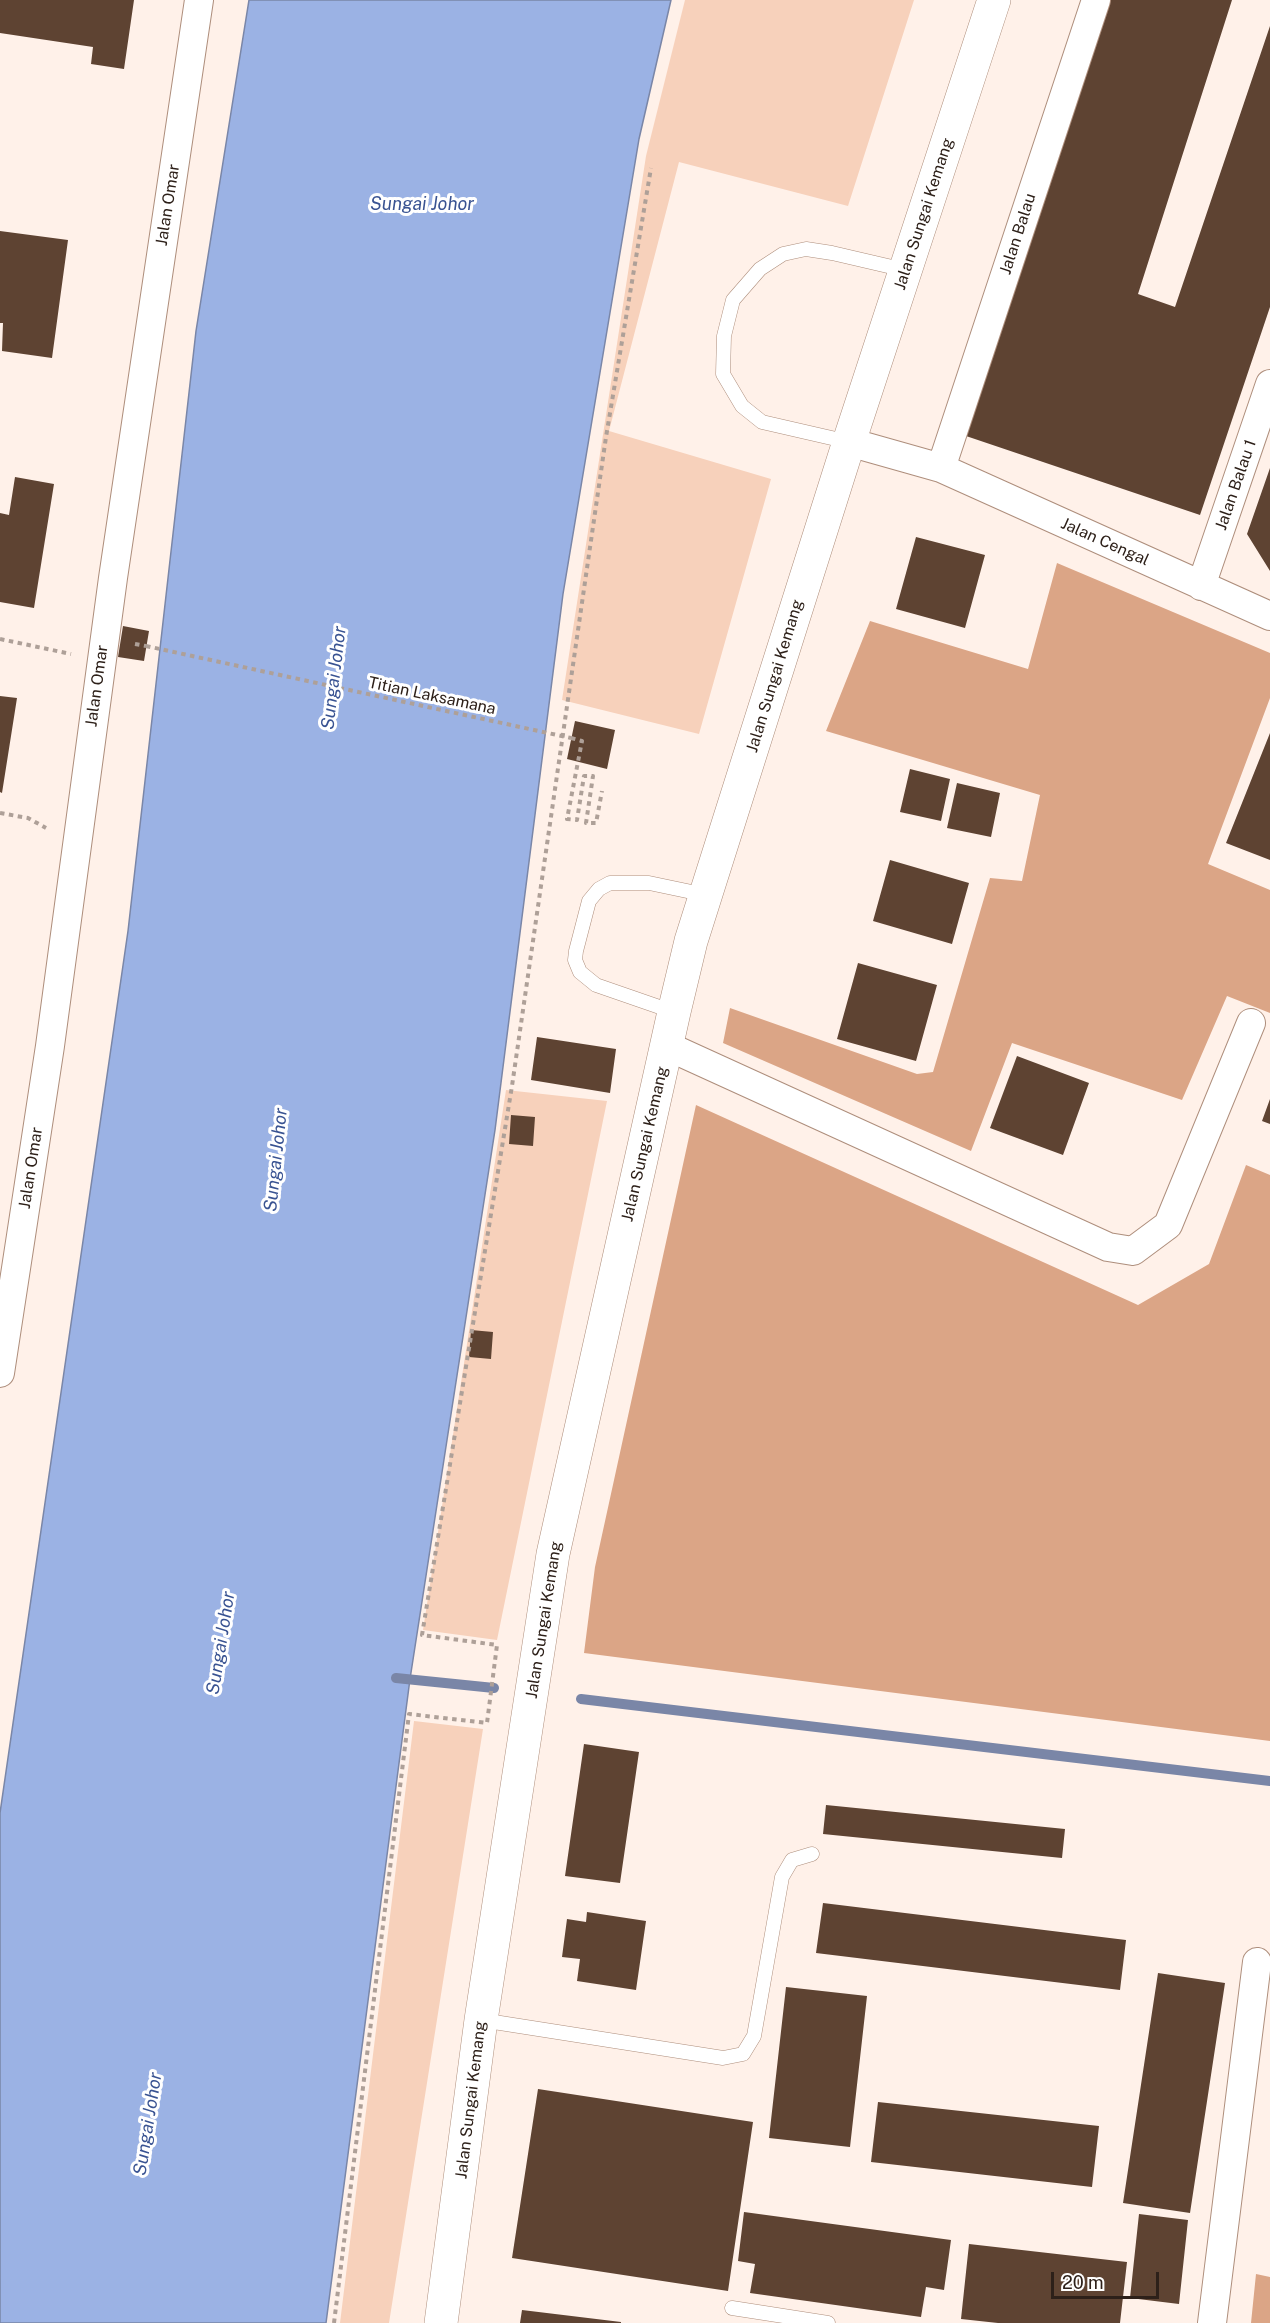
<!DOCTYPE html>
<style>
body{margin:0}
#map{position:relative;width:1270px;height:2323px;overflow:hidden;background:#fff1e9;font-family:"Public Sans",sans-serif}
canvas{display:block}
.scale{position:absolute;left:1051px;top:2272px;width:108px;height:27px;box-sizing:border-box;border:3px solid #2d2019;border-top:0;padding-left:8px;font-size:18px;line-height:21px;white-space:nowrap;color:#2d2019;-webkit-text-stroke:4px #fff;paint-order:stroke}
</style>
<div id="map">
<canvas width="1270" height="2323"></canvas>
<div class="scale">20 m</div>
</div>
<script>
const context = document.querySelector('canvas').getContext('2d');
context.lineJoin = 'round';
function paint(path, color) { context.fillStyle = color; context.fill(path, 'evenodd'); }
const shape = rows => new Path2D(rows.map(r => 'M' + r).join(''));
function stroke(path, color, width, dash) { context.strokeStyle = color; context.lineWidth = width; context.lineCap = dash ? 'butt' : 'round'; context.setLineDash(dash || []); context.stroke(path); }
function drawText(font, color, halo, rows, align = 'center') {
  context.font = font + ' "Public Sans",sans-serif'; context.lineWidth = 6; context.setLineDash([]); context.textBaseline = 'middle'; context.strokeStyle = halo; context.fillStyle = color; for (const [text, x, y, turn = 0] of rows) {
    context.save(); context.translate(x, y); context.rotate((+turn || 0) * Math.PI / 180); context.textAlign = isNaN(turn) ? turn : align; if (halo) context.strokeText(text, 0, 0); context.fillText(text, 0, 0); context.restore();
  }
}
paint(shape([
 [685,0,914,0,848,206,679,162,609,431,771,479,699,734,562,700,646,156],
 [506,1090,607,1101,497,1640,423,1630],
 [414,1721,483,1729,389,2323,340,2323]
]), '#f7d1bb');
paint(shape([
 [1057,563,1270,653,1270,698,1208,864,1270,890,1270,1013,1227,996,1182,1100,1012,1043,971,1151,723,1043,730,1008,917,1074,933,1072,990,878,1022,881,1040,795,826,731,870,621,1028,669],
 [696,1105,1138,1305,1209,1264,1246,1165,1270,1175,1270,1741,584,1653,595,1567],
 [1256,2274,1270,2277,1270,2323,1251,2323]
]), '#dba586');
const water = shape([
 [249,0,671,0,639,139,563,594,495,1130,410,1679,326,2323,0,2323,0,1813,128,931,196,331,249,0]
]);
paint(water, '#9bb2e4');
stroke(water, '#7a86a7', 1.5);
stroke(shape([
 [396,1678,494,1688],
 [581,1699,1270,1781]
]), '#7a86a7', 10);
paint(shape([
 [0,0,134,0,124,69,91,64,93,47,0,33],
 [1109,0,1232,0,1138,294,1175,307,1270,26,1270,307,1200,515,966,436],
 [0,231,68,240,52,358,2,351,3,323,0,323],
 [1270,468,1270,571,1247,534],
 [15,477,54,484,34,608,0,602,0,513,9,515],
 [916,537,985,555,965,628,896,609],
 [123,626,149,631,144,661,118,657],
 [0,696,17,698,2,793,0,792],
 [575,721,615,730,607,769,567,759],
 [1270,733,1270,860,1226,843],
 [910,769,950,779,941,821,900,812],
 [957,783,1000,793,991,837,947,828],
 [890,860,969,883,952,944,873,921],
 [858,963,937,985,916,1061,837,1039],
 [537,1037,616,1049,610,1093,531,1080],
 [1017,1056,1089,1083,1063,1155,990,1128],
 [1270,1099,1270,1124,1262,1121],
 [511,1115,535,1117,533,1146,509,1144],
 [471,1330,493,1332,491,1359,469,1357],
 [584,1744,639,1752,620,1883,565,1876],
 [826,1805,1065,1829,1062,1858,823,1834],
 [823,1903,1126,1940,1120,1990,816,1953],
 [587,1912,646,1921,636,1990,577,1981,580,1959,562,1957,567,1919,586,1922],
 [1158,1973,1225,1983,1190,2213,1123,2203],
 [786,1987,867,1996,850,2147,769,2138],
 [538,2089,753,2122,728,2291,512,2258],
 [878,2102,1099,2126,1092,2187,871,2162],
 [744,2212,951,2240,944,2290,926,2287,921,2317,750,2293,755,2264,738,2261],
 [1139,2214,1188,2220,1179,2304,1130,2298],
 [969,2244,1127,2262,1120,2323,998,2323,961,2319],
 [522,2310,621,2322,621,2323,520,2323]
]), '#5e4332');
const service = shape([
 [849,442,762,422,742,406,723,374,724,336,733,300,760,269,783,254,806,249,832,253,905,270],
 [674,1012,596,985,580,972,575,960,576,951,589,901,599,889,610,883,649,883,706,895],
 [481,2020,723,2058,743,2054,754,2036,782,1877,792,1860,812,1854],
 [732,2308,828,2323]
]);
const minor = shape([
 [849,442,941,468,1270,616],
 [941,468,1096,0],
 [1201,586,1270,384],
 [667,1046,1108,1247,1133,1251,1168,1225,1251,1023],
 [0,1373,50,1046,113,578,199,0],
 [1212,2323,1257,1962]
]);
const tertiary = shape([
 [441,2323,481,2020,553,1554,674,1012,691,941,849,442,994,0]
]);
stroke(service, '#ae8e7c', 15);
stroke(minor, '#ae8e7c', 30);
stroke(tertiary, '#ae8e7c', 34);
stroke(shape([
 [0,639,71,654],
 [135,644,146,646],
 [571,738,582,741,567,819,577,820,584,776,593,776,586,823,596,823,602,791],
 [0,813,28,818,46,828],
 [334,2323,409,1714,487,1723,497,1645,422,1635,512,1086,606,437,651,168]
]), '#aea098', 4, [4.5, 4.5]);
stroke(service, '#fff', 14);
stroke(minor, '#fff', 28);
stroke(tertiary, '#fff', 33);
stroke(shape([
 [146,646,571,738]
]), '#aea098', 4, [4.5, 4.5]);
drawText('16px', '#2d2019', '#fff', [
 ["Jalan Omar",168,205,-81],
 ["Jalan Sungai Kemang",924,214,-72],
 ["Jalan Balau",1018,234,-72],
 ["Jalan Balau 1",1236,485,-71],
 ["Jalan Cengal",1105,542,24],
 ["Jalan Sungai Kemang",775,676,-73],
 ["Jalan Omar",97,686,-82],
 ["Titian Laksamana",432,696,12],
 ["Jalan Sungai Kemang",645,1144,-77],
 ["Jalan Omar",31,1168,-81],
 ["Jalan Sungai Kemang",544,1620,-81],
 ["Jalan Sungai Kemang",471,2100,-83]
]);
drawText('italic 18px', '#395392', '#fff', [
 ["Sungai Johor",422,204],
 ["Sungai Johor",334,678,-83],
 ["Sungai Johor",276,1160,-84],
 ["Sungai Johor",221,1643,-81],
 ["Sungai Johor",148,2124,-81]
]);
</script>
